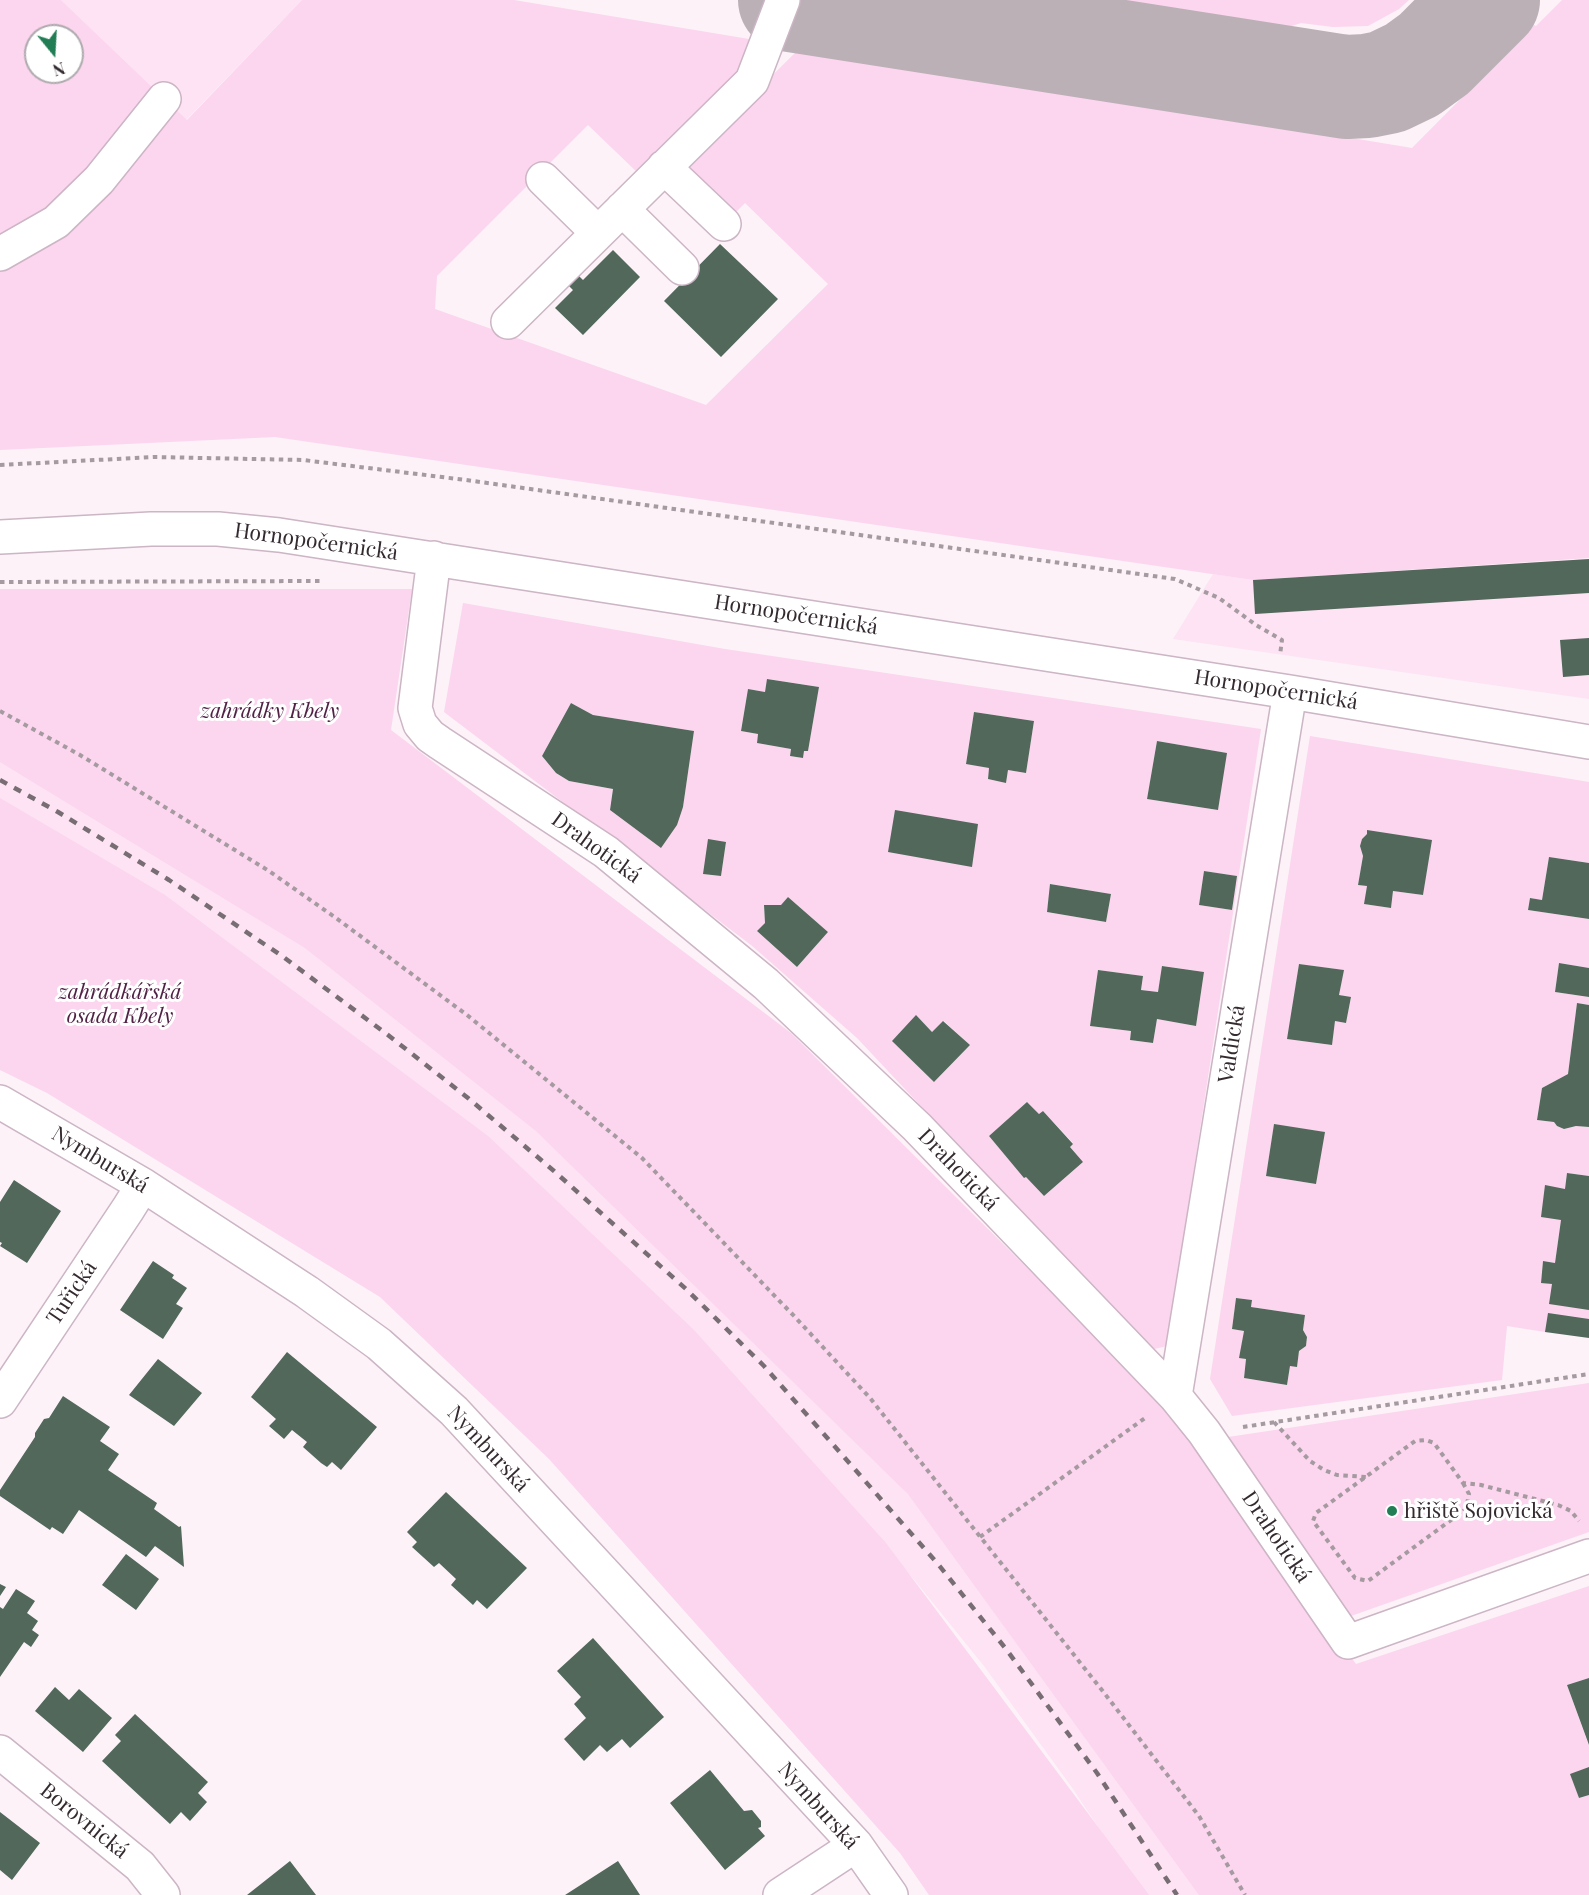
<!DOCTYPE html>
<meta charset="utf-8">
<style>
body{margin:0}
#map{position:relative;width:1589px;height:1895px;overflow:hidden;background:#fcf2f8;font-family:"Playfair Display",serif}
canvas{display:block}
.north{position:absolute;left:24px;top:24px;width:60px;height:60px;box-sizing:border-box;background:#fff;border:2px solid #aeaaad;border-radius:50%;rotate:162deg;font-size:16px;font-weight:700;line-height:24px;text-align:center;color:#342b31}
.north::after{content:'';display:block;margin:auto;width:21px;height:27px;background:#207d54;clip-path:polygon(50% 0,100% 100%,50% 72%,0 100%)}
</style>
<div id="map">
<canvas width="1589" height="1895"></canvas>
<div class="north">N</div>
</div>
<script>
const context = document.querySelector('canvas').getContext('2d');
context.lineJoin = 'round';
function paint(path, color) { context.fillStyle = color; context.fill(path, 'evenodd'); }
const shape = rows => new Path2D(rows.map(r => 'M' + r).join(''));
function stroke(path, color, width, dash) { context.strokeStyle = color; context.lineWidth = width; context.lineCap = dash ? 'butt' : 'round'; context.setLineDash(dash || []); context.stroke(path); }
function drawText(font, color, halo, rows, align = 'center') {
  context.font = font + ' "Playfair Display",serif'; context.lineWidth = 6; context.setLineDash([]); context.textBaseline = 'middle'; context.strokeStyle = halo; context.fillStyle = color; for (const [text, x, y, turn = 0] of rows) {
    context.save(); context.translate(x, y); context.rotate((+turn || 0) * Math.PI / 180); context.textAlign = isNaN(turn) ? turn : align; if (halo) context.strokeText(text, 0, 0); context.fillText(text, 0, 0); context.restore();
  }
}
paint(shape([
 [61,0,302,0,186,120],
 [1589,559,1589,699,1173,639,1213,574,1253,580],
 [0,746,185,856,514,1099,961,1545,1212,1895,1143,1895,1073,1789,984,1666,916,1582,811,1462,0,813]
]), '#fde3f4');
paint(shape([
 [0,0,61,0,154,89,88,171,48,208,0,237],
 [36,36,72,36,72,72,36,72],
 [302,0,514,0,749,39,746,58,738,79,640,175,588,125,437,276,435,309,706,405,828,284,745,203,730,218,686,174,685,162,801,47,1412,148,1534,25,1536,26,1562,0,1589,0,1589,558,1253,580,275,437,0,450,0,268,174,108,187,120],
 [1072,0,1409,0,1399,9,1368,26,1333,27,1301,23,1271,33],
 [0,589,412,589,391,730,791,1033,1161,1401,1356,1664,1589,1586,1589,1678,1567,1685,1589,1746,1589,1767,1571,1774,1579,1798,1589,1795,1589,1895,1199,1895,908,1494,536,1131,305,948,0,762],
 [463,603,725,649,1261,729,1167,1346,1150,1350,857,1038,751,945,444,712],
 [768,679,819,687,808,751,804,751,803,758,790,756,791,749,757,743,758,734,741,731,748,689,765,692],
 [571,703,593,715,694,731,683,807,661,848,610,810,613,789,569,781,556,773,542,756],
 [974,712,1034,721,1026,773,1008,770,1006,783,988,779,989,768,966,763],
 [1157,741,1226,753,1218,810,1147,799],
 [726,842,721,876,703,874],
 [1204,871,1236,876,1232,910,1199,905],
 [1051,884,1111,894,1106,922,1047,912],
 [788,897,828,932,797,967,757,931,765,923,764,906,781,905],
 [1163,966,1204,972,1196,1026,1157,1019,1153,1043,1130,1040,1131,1031,1090,1026,1098,970,1143,976,1141,990,1158,992],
 [916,1016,932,1032,944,1021,970,1045,934,1082,893,1041],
 [1027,1102,1039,1114,1043,1111,1073,1143,1070,1147,1083,1162,1044,1196,1026,1177,1024,1177,989,1136],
 [1310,736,1589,782,1589,863,1549,857,1542,900,1530,898,1528,910,1589,919,1589,968,1559,963,1555,992,1589,997,1589,1005,1577,1003,1568,1074,1542,1088,1537,1120,1554,1122,1557,1126,1564,1129,1576,1126,1589,1127,1589,1176,1567,1173,1565,1189,1546,1186,1561,1220,1555,1263,1543,1261,1541,1282,1552,1284,1589,1310,1589,1319,1545,1332,1507,1326,1502,1380,1232,1416,1210,1379],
 [1368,831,1431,840,1423,895,1393,891,1391,908,1365,904,1367,886,1358,885,1363,856,1360,846,1362,839,1367,834],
 [1299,964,1343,970,1339,995,1351,998,1346,1023,1335,1021,1331,1045,1288,1039],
 [1274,1125,1324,1132,1316,1184,1266,1176],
 [1236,1298,1252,1300,1251,1307,1305,1315,1303,1330,1307,1337,1306,1346,1299,1351,1297,1366,1290,1366,1287,1385,1244,1378,1246,1359,1240,1357,1244,1331,1232,1329],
 [0,798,165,895,488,1136,693,1329,886,1543,1149,1895,929,1895,900,1853,549,1459,380,1297,47,1093,0,1070],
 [1589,1383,1589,1532,1351,1616,1228,1437]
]), '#fcd5ee');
stroke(shape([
 [790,0,1346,87,1367,86,1387,82,1412,70,1434,54,1488,0]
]), '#bab0b6', 104);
paint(shape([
 [720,244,778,299,721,357,664,301],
 [613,250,640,277,583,335,555,308,573,290,567,284,577,274,583,280],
 [1589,559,1589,593,1255,614,1253,580],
 [1589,638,1589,675,1563,677,1560,640],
 [767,679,819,687,808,751,804,751,803,758,790,756,791,749,757,743,758,734,741,731,748,689,765,692],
 [571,703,593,715,694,731,683,807,677,825,661,848,610,810,613,789,569,781,556,773,542,756],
 [974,712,1034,721,1026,773,1008,770,1006,783,988,779,989,768,966,764],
 [1157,741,1227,753,1218,810,1147,799],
 [895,810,978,824,972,867,888,852],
 [1367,830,1432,840,1423,895,1393,891,1391,908,1364,904,1367,886,1358,885,1363,856,1360,846,1362,839,1367,834],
 [708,839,726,842,721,876,703,874],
 [1549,857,1589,863,1589,919,1528,910,1530,898,1542,900],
 [1204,871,1237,876,1232,910,1199,905],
 [1050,884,1111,894,1106,922,1047,912],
 [788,897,828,932,797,967,757,931,765,923,764,905,781,905],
 [1559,963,1589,968,1589,997,1555,992],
 [1299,964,1344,970,1339,995,1351,997,1346,1023,1335,1021,1332,1045,1287,1039],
 [1162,966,1204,972,1196,1026,1157,1019,1153,1043,1130,1040,1131,1031,1090,1026,1098,970,1143,976,1141,990,1158,992],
 [1577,1003,1589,1005,1589,1127,1576,1126,1564,1129,1557,1126,1554,1122,1537,1120,1542,1088,1568,1074],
 [916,1015,932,1032,943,1021,970,1045,934,1082,892,1041],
 [1027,1102,1039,1114,1043,1111,1073,1144,1070,1147,1083,1162,1044,1196,1026,1177,1024,1178,989,1136],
 [1274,1124,1325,1132,1316,1184,1266,1176],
 [1567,1173,1589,1176,1589,1310,1549,1304,1552,1284,1541,1283,1543,1261,1555,1263,1561,1220,1541,1217,1545,1185,1565,1189],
 [14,1180,61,1211,27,1263,0,1246,2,1243,0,1242,0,1202],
 [153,1261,174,1275,172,1278,187,1288,176,1304,183,1308,163,1339,120,1310],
 [1236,1298,1252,1300,1251,1307,1305,1315,1303,1330,1307,1337,1306,1346,1299,1351,1297,1367,1290,1366,1287,1385,1244,1378,1246,1359,1239,1358,1244,1331,1232,1329],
 [1548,1313,1589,1319,1589,1338,1545,1332],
 [287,1352,377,1427,341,1470,332,1462,327,1467,321,1463,303,1447,307,1442,292,1430,284,1439,269,1426,276,1419,251,1397],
 [158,1359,202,1393,174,1426,129,1395],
 [63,1396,110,1427,100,1441,119,1454,108,1470,157,1503,154,1509,179,1527,181,1526,184,1567,155,1546,146,1557,79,1510,63,1534,52,1527,50,1530,0,1496,0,1490,35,1437,35,1433,44,1419,49,1418],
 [446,1492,527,1568,487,1609,477,1600,473,1605,451,1585,456,1579,439,1563,434,1567,412,1547,417,1542,407,1532],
 [126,1554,159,1579,136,1610,102,1585],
 [0,1584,6,1587,0,1596],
 [16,1589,35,1601,27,1613,38,1621,32,1630,39,1635,31,1647,24,1642,0,1677,0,1607,3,1609],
 [593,1638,664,1717,630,1748,622,1739,607,1752,600,1745,584,1761,564,1739,586,1718,574,1704,581,1697,557,1671],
 [1589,1678,1589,1745,1567,1685],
 [55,1687,69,1700,79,1689,112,1718,83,1752,35,1711],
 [135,1714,208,1782,198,1793,207,1802,190,1821,181,1812,170,1824,102,1761,121,1741,115,1735],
 [1589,1767,1589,1795,1579,1798,1570,1774],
 [710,1770,744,1811,752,1810,761,1821,761,1827,758,1828,765,1836,725,1870,670,1803],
 [0,1812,40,1843,12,1880,0,1870],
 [290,1861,316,1895,247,1895],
 [618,1861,640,1895,565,1895]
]), '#51685b');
const minor = shape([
 [664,167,724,224],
 [543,179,598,233],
 [622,209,682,268],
 [0,254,56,222,99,180,164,99],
 [508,322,752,81,783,0],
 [0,537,151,529,218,529,279,535,1290,692,1589,742],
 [434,558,415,708,420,724,430,736,440,743,606,852,766,984,917,1127,1175,1396,1204,1432,1348,1642,1589,1556],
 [0,1102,143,1185,307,1292,379,1344,454,1411,856,1845,891,1895],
 [1175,1396,1290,692],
 [0,1401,128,1209,143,1185],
 [0,1752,140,1866,163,1895],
 [780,1895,856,1845]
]);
stroke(minor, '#ccb5c4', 36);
stroke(shape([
 [0,465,154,457,303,460,466,480,1175,579,1219,598,1256,625,1282,640,1280,655],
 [0,582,320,581],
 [0,711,80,755,269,871,336,918,467,1015,642,1158,795,1317,870,1398,1105,1694,1199,1816,1245,1895],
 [1274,1422,1310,1461,1324,1470,1337,1475,1366,1477],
 [1243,1427,1589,1374],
 [1463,1483,1469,1494,1466,1509,1368,1581,1355,1578,1313,1521,1316,1513,1415,1441,1426,1440,1434,1443,1463,1483,1481,1485,1558,1505,1571,1511,1579,1521],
 [980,1537,1145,1418]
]), '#a49aa0', 4, [4.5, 4.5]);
stroke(minor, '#fff', 33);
stroke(shape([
 [0,780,58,812,169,880,282,956,388,1035,468,1098,554,1171,686,1289,764,1366,938,1564,1006,1649,1097,1773,1177,1895]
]), '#776d73', 4.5, [8, 8]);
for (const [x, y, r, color] of [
 [1392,1511,6,"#207d54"]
]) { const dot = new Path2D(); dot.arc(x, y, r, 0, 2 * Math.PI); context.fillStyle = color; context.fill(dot); stroke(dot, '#fff', 2); }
drawText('21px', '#342b31', '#fff', [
 ["Hornopočernická",316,542,8],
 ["Hornopočernická",796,615,9],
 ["Hornopočernická",1276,690,9],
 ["Drahotická",596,848,36],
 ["Valdická",1232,1044,-81],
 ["Nymburská",100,1160,31],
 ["Drahotická",958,1170,46],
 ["Tuřická",72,1293,-56],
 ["Nymburská",488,1449,47],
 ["Drahotická",1276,1537,56],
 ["Nymburská",818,1806,48],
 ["Borovnická",84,1821,39]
]);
drawText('italic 21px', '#512245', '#fff', [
 ["zahrádky Kbely",270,711],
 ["zahrádkářská",120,992],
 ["osada Kbely",120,1016]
]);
drawText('21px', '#342b31', '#fff', [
 ["hřiště Sojovická",1404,1511]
], 'left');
</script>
